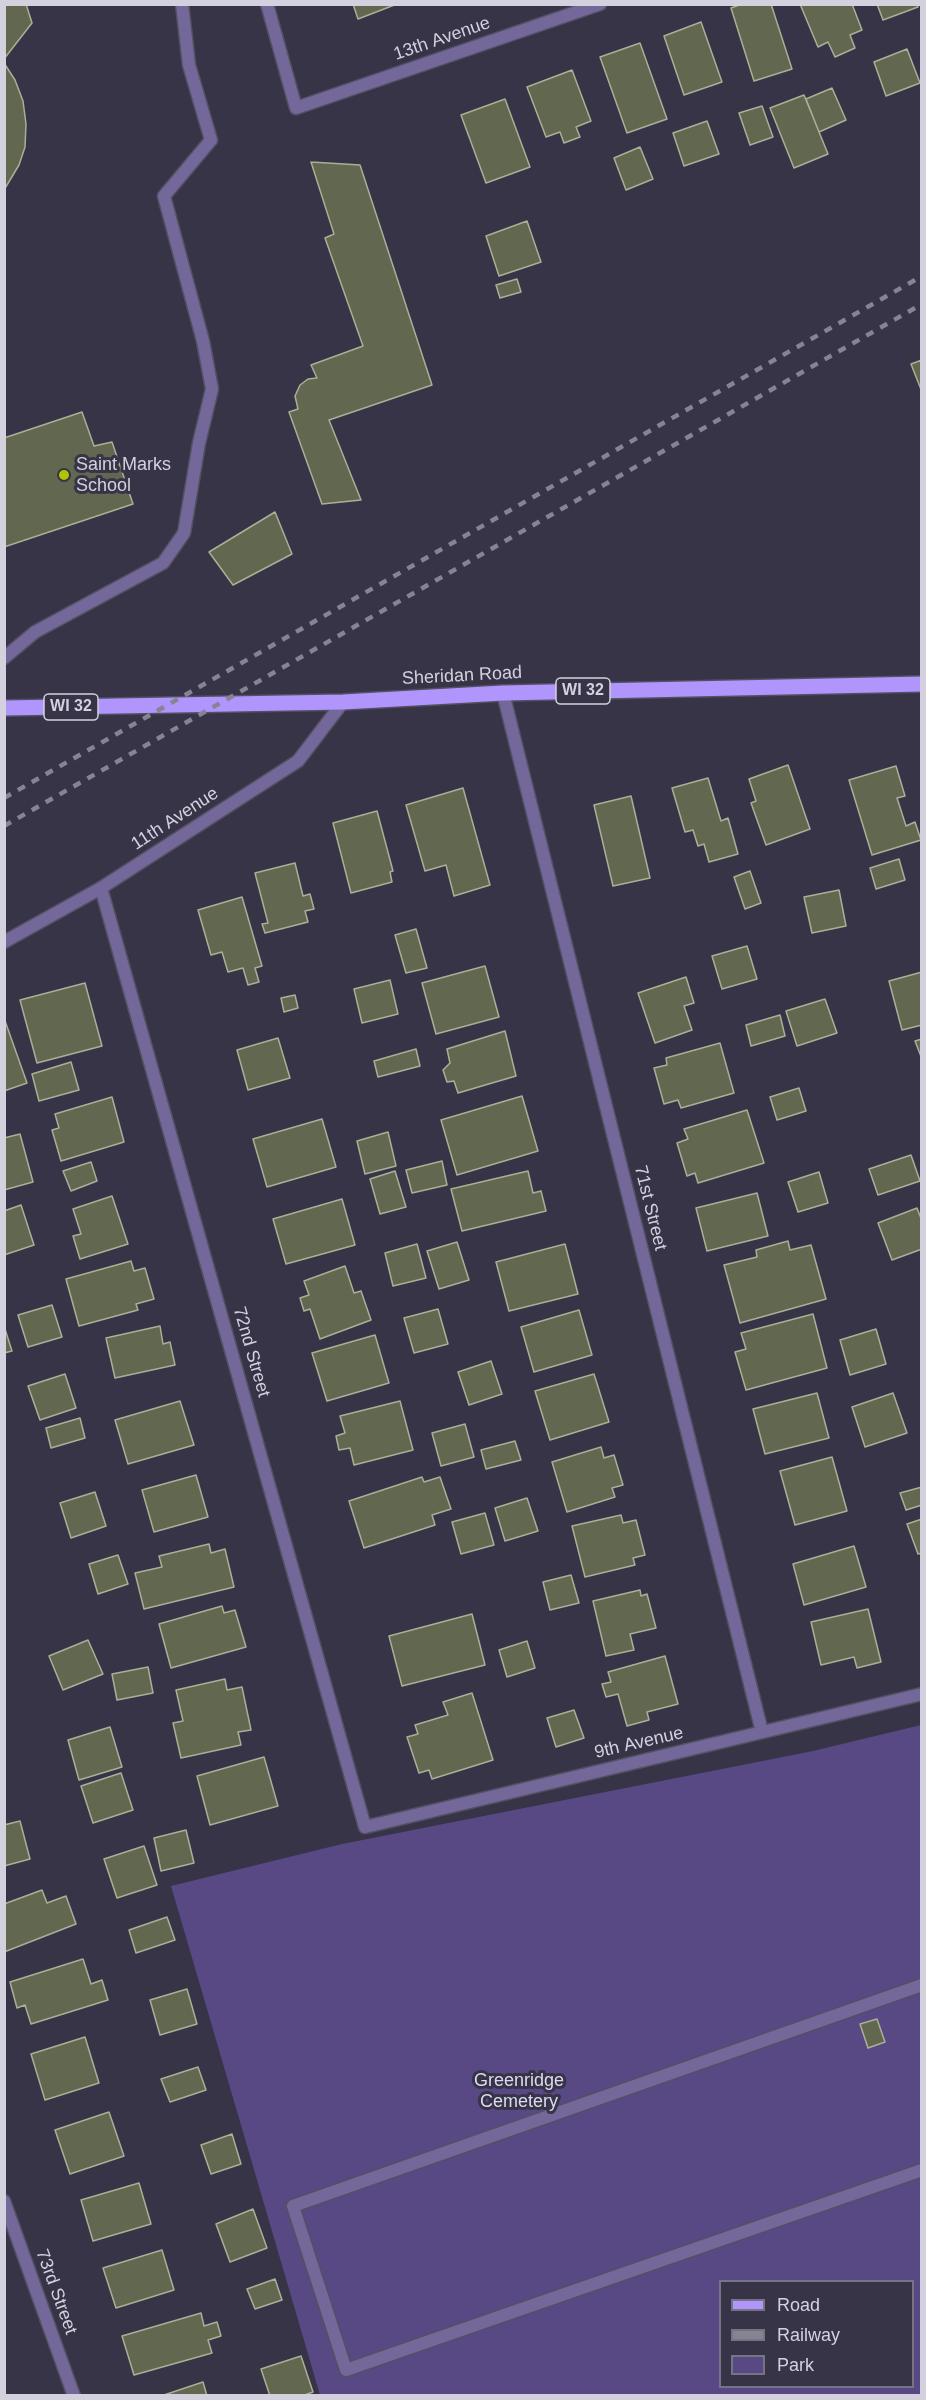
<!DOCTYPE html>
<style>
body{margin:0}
#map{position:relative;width:926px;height:2400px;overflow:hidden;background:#383448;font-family:Helvetica,sans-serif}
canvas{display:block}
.frame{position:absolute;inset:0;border:6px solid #d3d1de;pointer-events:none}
.legend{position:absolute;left:719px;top:2280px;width:195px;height:108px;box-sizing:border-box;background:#383448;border:2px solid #767384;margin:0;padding:8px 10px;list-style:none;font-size:18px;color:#d3d1de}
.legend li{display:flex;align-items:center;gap:12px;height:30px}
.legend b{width:30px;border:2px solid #767384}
</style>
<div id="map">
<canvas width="926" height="2400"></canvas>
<div class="frame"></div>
<ul class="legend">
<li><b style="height:8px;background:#b095fd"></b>Road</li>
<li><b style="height:8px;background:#868393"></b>Railway</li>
<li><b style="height:16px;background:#584883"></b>Park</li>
</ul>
</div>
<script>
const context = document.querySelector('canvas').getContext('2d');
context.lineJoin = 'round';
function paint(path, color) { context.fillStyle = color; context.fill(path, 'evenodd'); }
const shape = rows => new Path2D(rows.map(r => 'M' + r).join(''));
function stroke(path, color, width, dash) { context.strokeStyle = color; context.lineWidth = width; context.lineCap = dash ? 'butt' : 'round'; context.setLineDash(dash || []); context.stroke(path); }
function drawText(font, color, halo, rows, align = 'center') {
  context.font = font + ' Helvetica,sans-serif'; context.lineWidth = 6; context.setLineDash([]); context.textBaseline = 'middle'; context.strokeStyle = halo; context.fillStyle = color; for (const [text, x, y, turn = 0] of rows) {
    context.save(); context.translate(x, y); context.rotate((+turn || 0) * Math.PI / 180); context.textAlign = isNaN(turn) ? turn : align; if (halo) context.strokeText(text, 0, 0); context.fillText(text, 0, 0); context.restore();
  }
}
paint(shape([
 [921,1725,921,2395,320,2395,171,1886,342,1844,813,1751],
 [720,2282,912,2282,912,2386,720,2386]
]), '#584883');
const building = shape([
 [4,4,26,4,32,23,4,59,4,4],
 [353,4,397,4,358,19,353,4],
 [742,4,771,4,792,69,754,81,731,8,742,4],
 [800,4,852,4,862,30,850,35,855,48,835,57,828,42,818,47,800,4],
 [877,4,917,4,918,7,883,20,877,4],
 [701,22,722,82,684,95,664,36,701,22],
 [640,43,667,119,627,133,600,57,640,43],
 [907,49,920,83,886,96,874,62,907,49],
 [4,63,15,80,23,101,26,124,25,147,19,165,4,190,4,63],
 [572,70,591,121,576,127,580,137,564,143,560,132,546,137,527,87,572,70],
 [832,88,846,120,819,132,806,99,832,88],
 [804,95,828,154,794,168,770,108,804,95],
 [505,99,530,167,486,183,461,115,505,99],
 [762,106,773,137,750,145,739,113,762,106],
 [707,121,719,154,684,166,673,133,707,121],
 [640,147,653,179,626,190,614,158,640,147],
 [311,162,360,165,432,385,329,420,361,500,322,504,289,412,298,409,295,396,300,385,308,379,317,378,311,365,363,346,325,238,334,234,311,162],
 [527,221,541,262,499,276,486,236,527,221],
 [517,279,521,292,500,298,496,285,517,279],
 [922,360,922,392,911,364,922,360],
 [82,412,94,446,112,442,133,504,4,547,4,438,82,412],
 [275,512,292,554,233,585,209,552,275,512],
 [788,765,810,829,766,845,751,803,756,801,749,779,788,765],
 [896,766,905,796,897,798,906,826,915,822,921,840,872,855,849,780,896,766],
 [708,778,721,821,728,818,738,854,709,862,704,844,698,846,693,830,685,832,672,788,708,778],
 [463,788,490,885,454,896,446,865,425,871,406,805,463,788],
 [631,796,650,878,613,886,594,805,631,796],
 [377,811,393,871,390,872,392,882,351,893,333,823,377,811],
 [899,859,905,880,876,889,870,868,899,859],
 [295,863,303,896,310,894,314,909,305,911,308,922,265,933,262,924,268,923,255,873,295,863],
 [750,871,761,903,745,909,734,877,750,871],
 [839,890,846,926,812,933,804,897,839,890],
 [242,897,262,966,255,968,259,982,248,985,243,968,228,972,222,952,211,955,198,910,242,897],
 [416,929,427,968,406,973,395,935,416,929],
 [747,946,757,979,722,989,712,956,747,946],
 [485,966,499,1017,436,1034,422,983,485,966],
 [922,972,922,1025,902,1030,889,981,922,972],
 [686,977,694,1003,684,1006,692,1030,655,1043,638,993,686,977],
 [390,980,398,1014,362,1023,354,989,390,980],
 [85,983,102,1046,37,1063,20,1000,85,983],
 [295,995,298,1008,284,1012,281,998,295,995],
 [825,999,837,1033,797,1046,786,1011,825,999],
 [780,1015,785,1036,751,1046,746,1025,780,1015],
 [4,1018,27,1083,4,1091,4,1018],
 [505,1031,516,1076,458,1093,454,1081,447,1082,443,1070,450,1063,447,1049,505,1031],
 [278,1038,290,1078,248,1090,237,1050,278,1038],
 [922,1039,922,1059,915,1041,922,1039],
 [720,1043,734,1093,681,1108,678,1100,664,1104,654,1068,667,1065,666,1058,720,1043],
 [416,1049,420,1066,378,1077,374,1061,416,1049],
 [71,1062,79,1090,39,1101,32,1074,71,1062],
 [799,1088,806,1111,777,1120,770,1097,799,1088],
 [522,1096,538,1151,457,1175,441,1120,522,1096],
 [112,1097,124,1142,61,1161,52,1130,59,1128,55,1114,112,1097],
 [747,1110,764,1163,698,1183,695,1173,687,1176,677,1143,688,1139,684,1129,747,1110],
 [322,1119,336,1167,267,1187,253,1139,322,1119],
 [388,1132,396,1166,365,1174,357,1141,388,1132],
 [20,1134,33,1182,4,1190,4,1138,20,1134],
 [911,1155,920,1181,878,1195,869,1169,911,1155],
 [442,1161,447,1185,412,1193,406,1170,442,1161],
 [91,1162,97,1181,71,1191,63,1171,91,1162],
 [395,1171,406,1207,380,1214,370,1179,395,1171],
 [528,1171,533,1193,541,1191,546,1211,462,1231,451,1189,528,1171],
 [819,1172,828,1203,798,1212,788,1182,819,1172],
 [757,1193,768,1236,707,1251,696,1208,757,1193],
 [112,1196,128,1244,80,1259,73,1236,81,1234,73,1209,112,1196],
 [342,1199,355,1245,286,1264,273,1219,342,1199],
 [21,1205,34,1245,4,1255,4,1211,21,1205],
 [917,1208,922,1221,922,1249,892,1260,878,1223,917,1208],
 [788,1241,790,1250,811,1245,826,1299,740,1323,724,1265,757,1257,756,1250,788,1241],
 [457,1242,469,1280,439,1289,427,1251,457,1242],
 [417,1244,426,1278,393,1286,385,1253,417,1244],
 [565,1244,578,1294,509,1311,496,1262,565,1244],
 [131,1261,134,1271,145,1268,154,1299,136,1304,138,1310,79,1326,66,1279,131,1261],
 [345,1266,354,1293,361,1291,371,1320,320,1339,310,1309,304,1311,300,1298,309,1295,304,1281,345,1266],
 [52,1305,62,1337,28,1347,18,1315,52,1305],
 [438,1309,448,1344,414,1353,404,1318,438,1309],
 [579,1310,592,1355,534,1372,521,1327,579,1310],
 [813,1314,827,1368,746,1390,735,1352,746,1349,741,1333,813,1314],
 [4,1326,12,1351,4,1353,4,1326],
 [160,1326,163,1344,170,1342,175,1365,115,1378,106,1338,160,1326],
 [876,1329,886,1364,850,1375,840,1340,876,1329],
 [375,1335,389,1383,327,1401,312,1353,375,1335],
 [491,1361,502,1394,469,1405,458,1372,491,1361],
 [65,1374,76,1408,40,1420,28,1386,65,1374],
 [594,1374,609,1422,550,1440,535,1391,594,1374],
 [817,1393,829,1438,765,1454,753,1409,817,1393],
 [893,1393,907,1433,865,1447,852,1407,893,1393],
 [180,1401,194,1445,128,1464,115,1420,180,1401],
 [400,1401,413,1450,354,1465,350,1448,339,1450,336,1436,345,1433,340,1416,400,1401],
 [80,1418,85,1438,51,1448,46,1428,80,1418],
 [465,1424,474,1457,441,1466,432,1433,465,1424],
 [515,1441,521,1460,486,1469,481,1450,515,1441],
 [601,1447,604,1458,614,1455,623,1485,612,1488,615,1497,567,1512,552,1462,601,1447],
 [832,1457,847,1511,795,1525,780,1471,832,1457],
 [196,1475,208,1517,154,1532,142,1490,196,1475],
 [422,1477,424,1482,440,1477,451,1509,432,1515,435,1525,364,1548,349,1501,422,1477],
 [922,1487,922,1505,906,1510,900,1493,922,1487],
 [95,1492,106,1526,71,1538,60,1503,95,1492],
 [527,1498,538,1531,505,1541,495,1508,527,1498],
 [485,1513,494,1545,461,1554,452,1522,485,1513],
 [621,1515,623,1523,636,1520,645,1555,633,1558,635,1565,585,1577,572,1526,621,1515],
 [922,1519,922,1553,918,1554,907,1524,922,1519],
 [209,1544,211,1553,225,1549,234,1587,144,1609,135,1573,162,1567,159,1556,209,1544],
 [854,1546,866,1587,804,1605,793,1564,854,1546],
 [118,1555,128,1584,98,1594,89,1564,118,1555],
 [571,1575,579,1603,550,1610,543,1582,571,1575],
 [640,1590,641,1596,647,1594,656,1628,630,1634,634,1650,606,1656,593,1601,640,1590],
 [222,1606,224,1613,235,1610,246,1647,171,1668,159,1624,222,1606],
 [868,1609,881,1662,857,1668,854,1657,821,1665,811,1622,868,1609],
 [472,1614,485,1665,402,1686,389,1636,472,1614],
 [88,1640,103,1674,63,1690,49,1656,88,1640],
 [527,1641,535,1668,507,1677,499,1650,527,1641],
 [665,1656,678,1704,647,1712,649,1720,627,1726,618,1694,606,1697,602,1684,611,1682,608,1672,665,1656],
 [148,1667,153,1693,117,1700,112,1674,148,1667],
 [225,1679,227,1690,242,1687,251,1730,238,1732,241,1745,181,1758,173,1723,183,1721,176,1690,225,1679],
 [472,1693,493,1760,432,1779,429,1770,419,1773,407,1737,418,1734,415,1725,448,1715,443,1702,472,1693],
 [574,1710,584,1738,556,1747,547,1718,574,1710],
 [110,1727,122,1767,79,1780,68,1740,110,1727],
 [264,1757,278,1806,210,1825,197,1776,264,1757],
 [121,1773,133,1810,93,1823,81,1786,121,1773],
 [20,1821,30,1859,4,1866,4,1825,20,1821],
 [186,1830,194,1863,161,1871,154,1838,186,1830],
 [144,1846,157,1885,117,1898,104,1859,144,1846],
 [42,1890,47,1903,66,1896,76,1924,4,1952,4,1904,42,1890],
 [167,1917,175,1940,136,1953,129,1930,167,1917],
 [83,1959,91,1984,102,1980,108,2000,31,2024,25,2005,17,2008,10,1982,83,1959],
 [187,1989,197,2024,160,2035,150,2000,187,1989],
 [877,2019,885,2042,868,2048,860,2024,877,2019],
 [85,2037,99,2083,45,2100,31,2054,85,2037],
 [198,2067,206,2090,170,2102,161,2079,198,2067],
 [109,2112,124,2156,70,2174,55,2130,109,2112],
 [232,2134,241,2164,211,2174,201,2145,232,2134],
 [139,2183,151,2224,93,2241,81,2200,139,2183],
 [253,2209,267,2248,230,2262,216,2224,253,2209],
 [162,2250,174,2290,116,2308,103,2268,162,2250],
 [275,2279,282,2300,255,2309,247,2289,275,2279],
 [201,2313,204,2326,217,2322,221,2336,208,2340,212,2353,134,2375,122,2336,201,2313],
 [301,2356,313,2392,302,2396,270,2396,261,2369,301,2356],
 [203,2382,207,2396,161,2396,203,2382]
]);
paint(building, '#626750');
stroke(building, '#aab097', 1.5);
const service = shape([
 [4,658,35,632,163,563,184,533,199,443,212,389,203,341,164,196,211,140,189,65,182,4],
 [922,1985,293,2206,346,2370,922,2170]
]);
const minor = shape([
 [267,4,296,108,600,4],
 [503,693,762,1732],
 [101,888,365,1827,922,1694],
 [4,942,101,888,298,761,343,702],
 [4,2201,74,2396]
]);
const primary = shape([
 [4,708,343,702,503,693,922,684]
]);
stroke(service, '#545063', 15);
stroke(minor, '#545063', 15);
stroke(primary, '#545063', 18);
stroke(service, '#74689b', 12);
stroke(minor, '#74689b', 12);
stroke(primary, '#b095fd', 15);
stroke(shape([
 [4,798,922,276],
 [4,826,922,304]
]), '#868393', 4.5, [8, 8]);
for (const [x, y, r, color] of [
 [64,475,6,"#afc503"]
]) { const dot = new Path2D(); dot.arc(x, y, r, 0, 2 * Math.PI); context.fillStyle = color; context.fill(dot); stroke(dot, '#383448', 2); }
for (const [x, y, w] of [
 [583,691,54],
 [71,707,54]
]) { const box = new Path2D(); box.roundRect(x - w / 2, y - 13, w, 26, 4.5); context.fillStyle = '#383448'; context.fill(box); stroke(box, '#d3d1de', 1.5); }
drawText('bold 16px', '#d3d1de', null, [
 ["WI 32",583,691],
 ["WI 32",71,707]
]);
drawText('18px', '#d3d1de', '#383448', [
 ["13th Avenue",442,39,-19],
 ["Sheridan Road",462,676,-3],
 ["11th Avenue",175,819,-33],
 ["71st Street",650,1208,76],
 ["72nd Street",251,1352,74],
 ["9th Avenue",639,1743,-13],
 ["73rd Street",56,2292,70]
]);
drawText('18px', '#d3d1de', '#383448', [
 ["Saint Marks",76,465],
 ["School",76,486]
], 'left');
drawText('18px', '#ddd9ee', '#383448', [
 ["Greenridge",519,2081],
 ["Cemetery",519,2102]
]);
</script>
